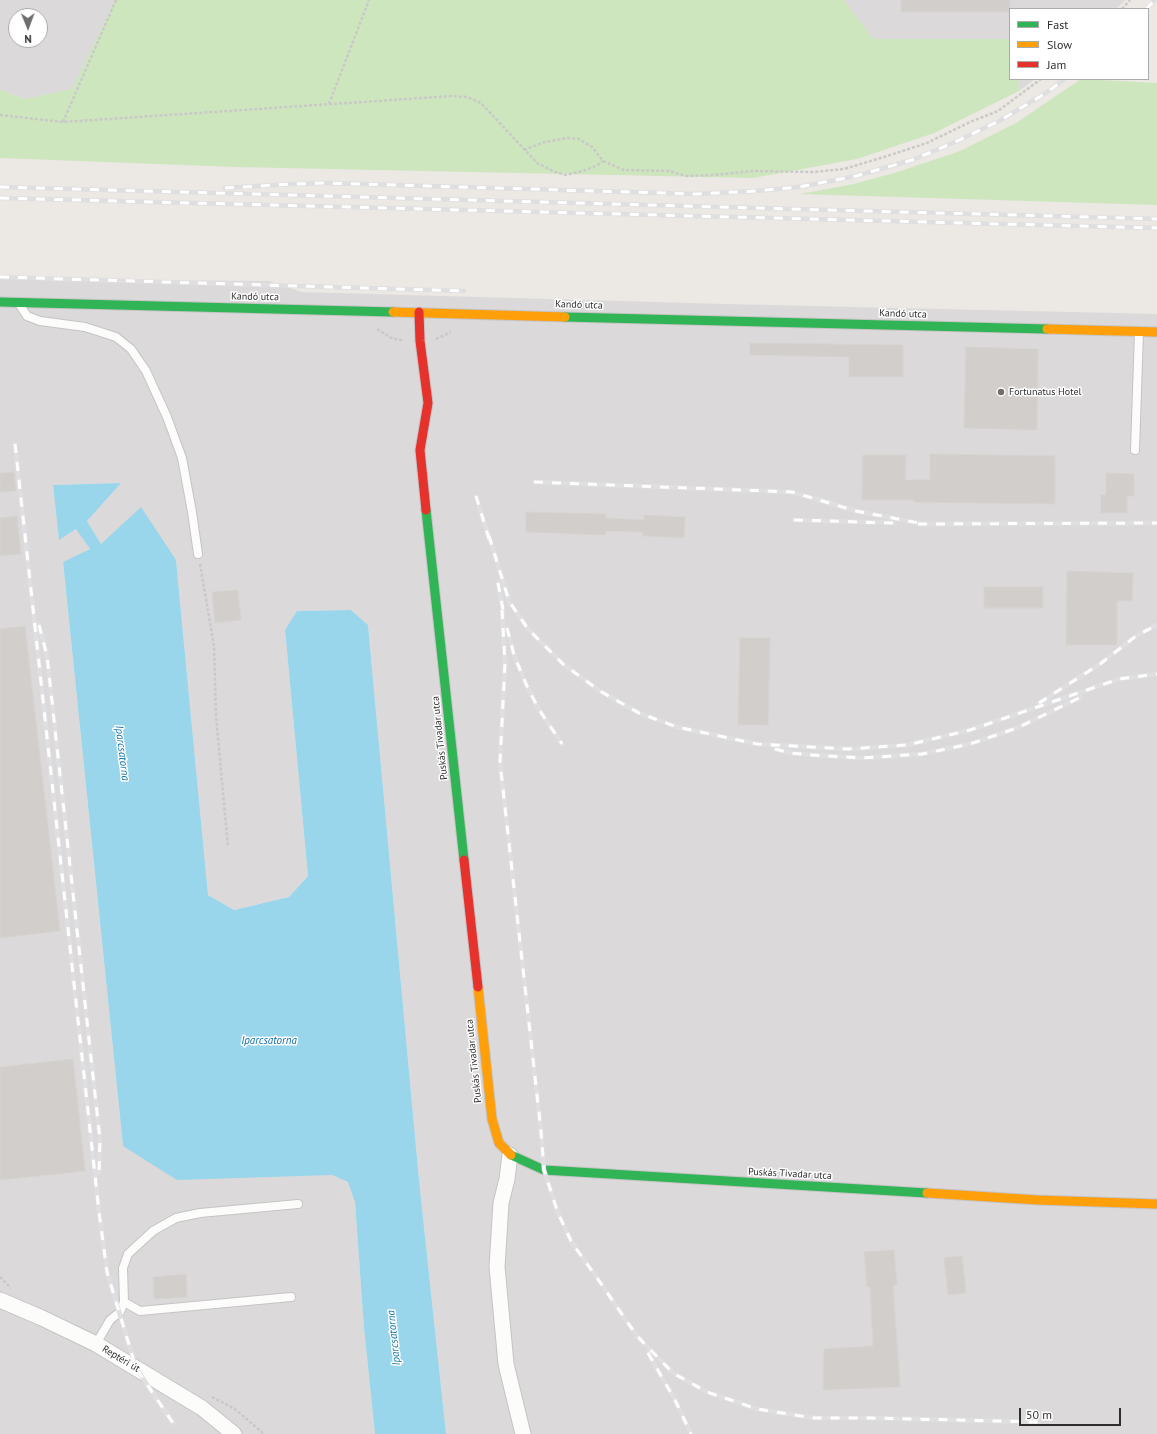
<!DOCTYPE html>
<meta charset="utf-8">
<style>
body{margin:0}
#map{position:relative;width:1157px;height:1434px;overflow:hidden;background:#ece8e4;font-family:"PT Sans",sans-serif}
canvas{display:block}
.legend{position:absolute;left:1009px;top:8px;width:140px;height:72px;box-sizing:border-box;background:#fff;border:1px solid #ababab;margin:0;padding:5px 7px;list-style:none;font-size:12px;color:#2e2e2e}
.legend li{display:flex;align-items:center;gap:8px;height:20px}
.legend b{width:20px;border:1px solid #ababab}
.north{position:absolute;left:8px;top:8px;width:40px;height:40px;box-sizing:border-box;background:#fff;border:1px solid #ababab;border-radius:50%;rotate:179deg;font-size:11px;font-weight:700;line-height:16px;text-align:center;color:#2e2e2e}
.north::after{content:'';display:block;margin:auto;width:14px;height:18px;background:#706f6e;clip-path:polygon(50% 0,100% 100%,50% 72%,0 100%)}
.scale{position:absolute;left:1019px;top:1408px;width:102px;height:18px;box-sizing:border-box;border:2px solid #2e2e2e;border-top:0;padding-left:5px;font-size:12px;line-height:14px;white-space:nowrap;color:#2e2e2e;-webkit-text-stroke:3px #fff;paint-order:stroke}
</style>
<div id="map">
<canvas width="1157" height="1434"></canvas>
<ul class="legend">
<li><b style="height:5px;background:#30b455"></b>Fast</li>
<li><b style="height:5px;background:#ff9f0a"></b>Slow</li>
<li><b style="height:5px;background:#e5322d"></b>Jam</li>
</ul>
<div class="north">N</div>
<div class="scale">50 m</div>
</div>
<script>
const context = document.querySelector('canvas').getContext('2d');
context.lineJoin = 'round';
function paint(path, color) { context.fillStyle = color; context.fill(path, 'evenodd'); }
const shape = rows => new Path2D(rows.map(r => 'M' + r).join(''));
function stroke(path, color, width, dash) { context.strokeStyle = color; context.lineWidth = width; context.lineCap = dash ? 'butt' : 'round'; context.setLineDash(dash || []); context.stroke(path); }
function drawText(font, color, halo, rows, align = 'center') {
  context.font = font + ' "PT Sans",sans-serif'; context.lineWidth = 3; context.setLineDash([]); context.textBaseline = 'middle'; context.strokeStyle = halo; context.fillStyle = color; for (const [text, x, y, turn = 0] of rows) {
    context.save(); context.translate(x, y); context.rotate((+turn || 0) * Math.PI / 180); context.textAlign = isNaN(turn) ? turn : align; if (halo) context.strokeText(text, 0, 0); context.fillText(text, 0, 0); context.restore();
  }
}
paint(shape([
 [0,0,115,0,73,89,25,99,0,90],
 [16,16,40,16,40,40,16,40],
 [844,0,1125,0,1116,9,1010,9,1010,39,873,39],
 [1018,79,1035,79,1019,91],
 [0,279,269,281,302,292,725,304,1157,314,1157,1434,446,1434,419,1180,368,625,351,610,298,611,285,630,308,876,289,897,234,910,208,895,176,560,113,534,101,544,87,521,120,483,53,485,59,539,76,528,90,549,63,563,123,1146,332,1175,349,1182,355,1202,364,1328,375,1434,0,1434]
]), '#dcd9db');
paint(shape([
 [115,0,844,0,873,39,1010,39,1010,79,1018,79,1019,91,934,133,857,159,753,178,235,167,0,158,0,90,25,99,72,89],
 [1081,79,1157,83,1157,205,800,194,854,184,894,173,960,151,1016,123]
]), '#cee6be');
paint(shape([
 [121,483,87,521,101,544,141,507,176,560,208,895,234,910,289,897,308,876,285,630,297,611,351,610,368,625,419,1180,446,1434,375,1434,364,1328,355,1202,348,1182,332,1175,177,1180,123,1146,63,562,90,549,76,529,59,540,53,485]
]), '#99d6ec');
const building = shape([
 [901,0,1010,0,1010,12,901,12,901,0],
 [750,343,903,345,903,377,849,377,849,357,750,355,750,343],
 [966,347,1038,349,1037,430,964,428,966,347],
 [930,454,1055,456,1055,504,914,502,914,500,862,500,863,455,906,455,905,480,930,480,930,454],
 [14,472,16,491,0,492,0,473,14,472],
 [1106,473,1134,474,1134,496,1127,496,1127,513,1101,513,1101,495,1106,495,1106,473],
 [526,512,606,514,606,518,644,520,644,515,685,517,684,538,643,536,643,532,606,531,605,535,526,532,526,512],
 [17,516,21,554,0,556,0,518,17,516],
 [1067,571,1133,573,1132,601,1117,601,1117,645,1066,645,1067,571],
 [984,587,1043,587,1043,608,984,608,984,587],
 [238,590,241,620,215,623,212,592,238,590],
 [25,626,60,931,0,938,0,629,25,626],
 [740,638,770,638,768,725,738,725,740,638],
 [73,1059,85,1171,0,1180,0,1067,73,1059],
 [894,1250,897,1285,893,1285,900,1387,823,1390,824,1349,873,1346,870,1287,867,1287,864,1252,894,1250],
 [962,1256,966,1293,948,1295,944,1258,962,1256],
 [186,1274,187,1297,154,1299,153,1277,186,1274]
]);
paint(building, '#d1cecb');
stroke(building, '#d7d4d0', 1);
const lane = shape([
 [20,305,27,316,40,321,85,327,116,337,131,349,146,371,167,417,182,458,192,512,198,554],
 [1135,450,1139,332],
 [124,1302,140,1311,291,1297],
 [96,1344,110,1320,120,1312,124,1302,123,1268,128,1254,153,1231,176,1218,200,1213,298,1204]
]);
const street = shape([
 [510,1155,507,1179,501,1203,497,1267,506,1364,523,1434],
 [0,1300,42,1318,96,1344,202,1408,234,1434]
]);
const fast = shape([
 [0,302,393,312],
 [565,317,1047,329],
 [426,510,464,860],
 [511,1155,544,1170,927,1193]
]);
const slow = shape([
 [393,312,565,317],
 [1047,329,1157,332],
 [478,987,492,1119,499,1143,511,1155],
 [927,1193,1038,1200,1157,1204]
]);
const jam = shape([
 [419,312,420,341,428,403,420,450,426,510],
 [464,860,478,987]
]);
stroke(lane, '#c5c4c5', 10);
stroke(street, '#c5c4c5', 17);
stroke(fast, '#c5c4c5', 11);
stroke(slow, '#c5c4c5', 11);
stroke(jam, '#c5c4c5', 11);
stroke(shape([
 [1122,9,1130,0],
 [329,104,369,0],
 [0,115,63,122,452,96,467,97,481,103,537,163,553,171,565,175,583,171,596,166,603,161],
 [63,122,116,0],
 [524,150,545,142,568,138,579,139,592,147,603,161,624,170,669,171,686,176,714,175,752,171,814,172,844,169,884,157,927,143,970,122,998,111,1041,79],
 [377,329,393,339,403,340],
 [436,339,451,332],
 [200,564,214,646,216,716,228,847],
 [0,1277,11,1288],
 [212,1397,235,1409,264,1434]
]), '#c9c9c8', 2.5, [3, 2]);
stroke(lane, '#fcfcfb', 8);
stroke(street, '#fcfcfb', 15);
stroke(fast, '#30b455', 9);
stroke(slow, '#ff9f0a', 9);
stroke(jam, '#e5322d', 9);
const rail = shape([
 [1146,9,1155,0],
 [0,187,1157,219],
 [225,188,293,184,327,183,696,194,755,191,799,187,856,176,912,160,953,143,999,121,1046,93,1065,79],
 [0,198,1157,228],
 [0,277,464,291],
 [15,444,99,1212,107,1272,136,1368,173,1423],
 [534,482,792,492,856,511,924,524],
 [476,496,490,542],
 [794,520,894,523],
 [918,524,1157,523],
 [489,536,509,601,528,629,563,664,600,691,639,713,677,727,757,744,848,749,907,745,970,730,1119,679,1157,674],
 [498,583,504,615],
 [502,610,505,663,500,762,541,1131,544,1170,558,1213,572,1243,595,1275,637,1336,673,1373,707,1392,757,1409,814,1418,870,1418,1039,1422],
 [39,625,47,656,100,1140,99,1173],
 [507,628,514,655,526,684,538,708,562,744],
 [1039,703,1100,664,1136,636,1157,625],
 [775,749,791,753,812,755,862,758,922,754,970,744,1017,728,1081,697],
 [648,1353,675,1400,691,1434]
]);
stroke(rail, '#dfdfe1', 4.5);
stroke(rail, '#fff', 3, [9]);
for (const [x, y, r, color] of [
 [1001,392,4,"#706f6e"]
]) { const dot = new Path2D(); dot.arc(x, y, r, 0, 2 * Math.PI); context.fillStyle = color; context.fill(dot); stroke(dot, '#fff', 1.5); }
drawText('10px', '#2e2e2e', '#fff', [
 ["Kandó utca",255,297,1],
 ["Kandó utca",579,305,2],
 ["Kandó utca",903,314,2],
 ["Puskás Tivadar utca",440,738,-96],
 ["Puskás Tivadar utca",474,1061,-96],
 ["Puskás Tivadar utca",790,1174,3],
 ["Reptéri út",121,1359,31]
]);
drawText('10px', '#2e2e2e', '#fff', [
 ["Fortunatus Hotel",1009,392]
], 'left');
drawText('italic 11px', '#0d6fa3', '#fff', [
 ["Iparcsatorna",122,753,83],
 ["Iparcsatorna",269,1041],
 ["Iparcsatorna",394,1338,-96]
]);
</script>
